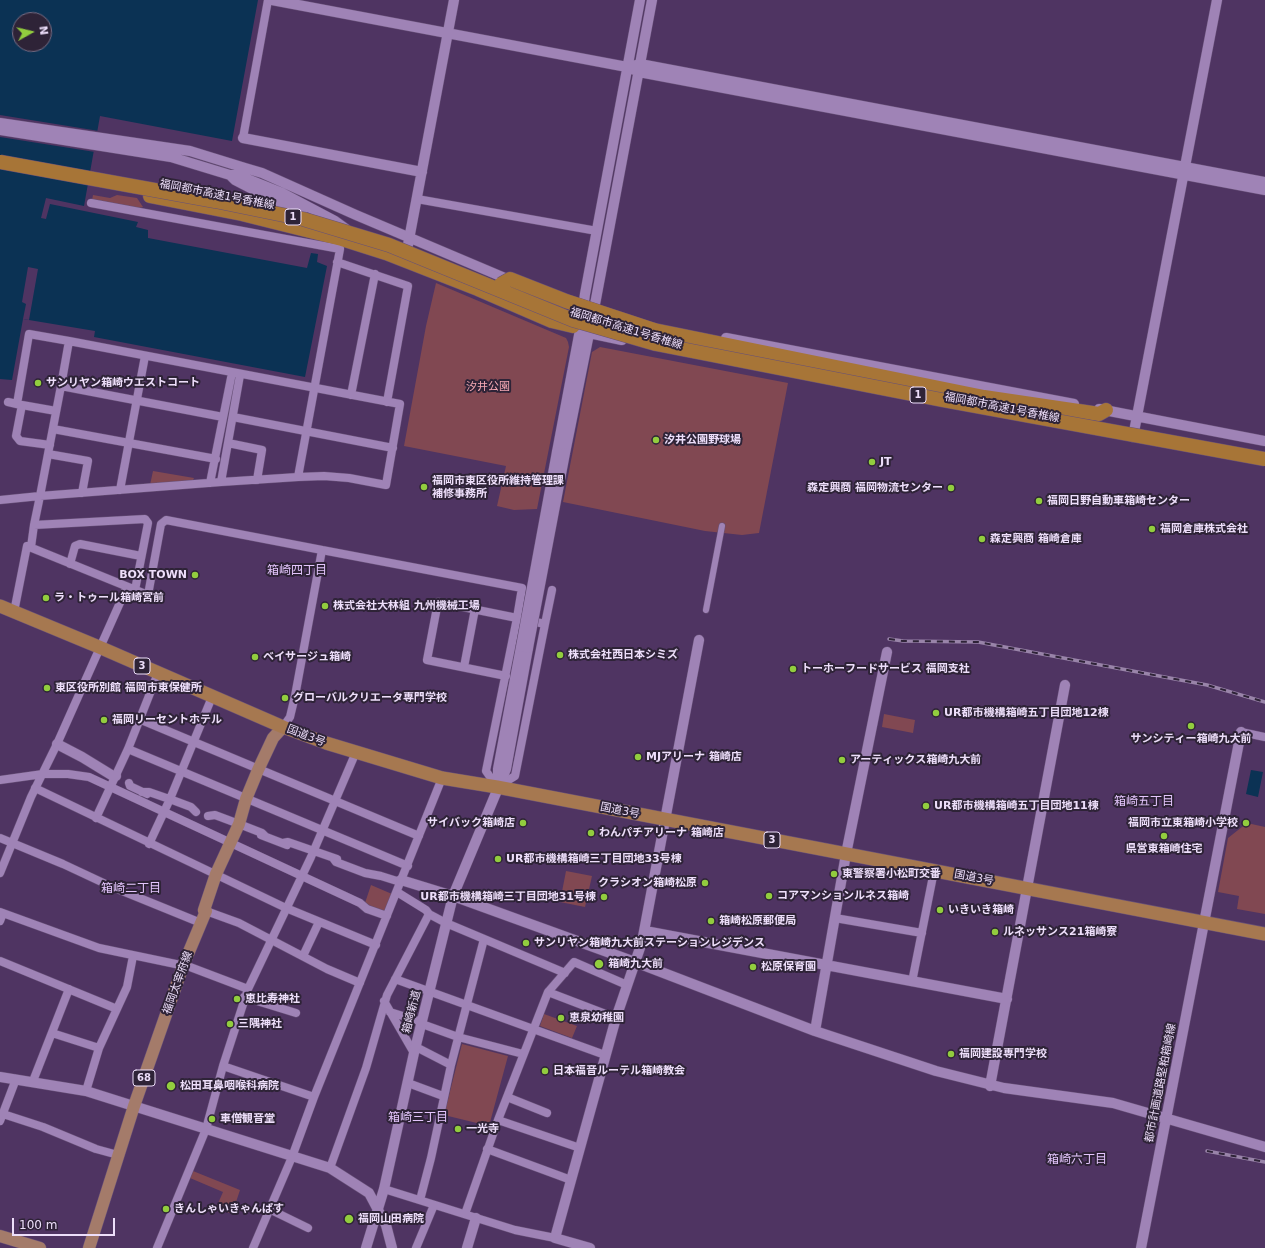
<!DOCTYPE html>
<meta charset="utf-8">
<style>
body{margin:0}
#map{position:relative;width:1265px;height:1248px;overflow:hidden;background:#4f3462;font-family:"DejaVu Sans",sans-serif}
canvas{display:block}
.north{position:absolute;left:12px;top:12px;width:40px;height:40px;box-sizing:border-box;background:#2e2337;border:1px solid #7a6e85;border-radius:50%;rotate:82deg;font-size:11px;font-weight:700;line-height:16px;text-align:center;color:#eddefa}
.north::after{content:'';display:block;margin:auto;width:14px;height:18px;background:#92cd3e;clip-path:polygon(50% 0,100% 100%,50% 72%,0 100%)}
.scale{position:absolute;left:12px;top:1218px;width:103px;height:18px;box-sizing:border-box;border:2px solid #eddefa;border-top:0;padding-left:5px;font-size:12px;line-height:14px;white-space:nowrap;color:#eddefa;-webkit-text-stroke:3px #2e2337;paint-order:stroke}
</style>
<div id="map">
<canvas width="1265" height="1248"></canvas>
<div class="north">N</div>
<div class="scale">100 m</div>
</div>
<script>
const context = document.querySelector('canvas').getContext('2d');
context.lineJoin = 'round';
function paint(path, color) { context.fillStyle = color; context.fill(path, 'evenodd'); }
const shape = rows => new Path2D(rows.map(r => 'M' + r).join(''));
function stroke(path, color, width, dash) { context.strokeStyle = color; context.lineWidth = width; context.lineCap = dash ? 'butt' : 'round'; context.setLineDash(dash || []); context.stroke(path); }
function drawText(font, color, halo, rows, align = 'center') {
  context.font = font + ' "DejaVu Sans","Noto Sans JP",sans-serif'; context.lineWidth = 4; context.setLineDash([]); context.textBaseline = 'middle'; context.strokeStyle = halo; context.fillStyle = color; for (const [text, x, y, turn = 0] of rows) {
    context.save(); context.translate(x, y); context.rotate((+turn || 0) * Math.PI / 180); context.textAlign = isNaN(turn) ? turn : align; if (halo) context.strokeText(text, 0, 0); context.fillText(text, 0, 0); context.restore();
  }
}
paint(shape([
 [93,195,110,198,117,195,137,198,143,207,139,208,92,200],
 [436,283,566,338,568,342,569,347,537,509,514,510,497,506,506,466,404,446,426,326],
 [600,347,788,383,759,533,742,535,705,531,563,502,592,352],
 [153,471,194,478,192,482,150,485],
 [884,714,915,720,913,733,882,727],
 [1247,823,1265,827,1265,914,1237,909,1239,896,1218,892,1228,838],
 [566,871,592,876,585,907,560,902],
 [371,885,392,894,385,914,365,903],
 [544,1014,577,1026,572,1038,540,1026],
 [462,1044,508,1056,489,1126,444,1115],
 [193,1171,240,1190,232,1214,216,1208,223,1192,190,1178]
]), '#814852');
paint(shape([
 [0,0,258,0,232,141,100,116,84,206,46,198,41,218,46,219,50,204,138,222,136,227,148,230,148,238,307,268,311,253,318,254,317,262,327,266,305,377,94,337,95,331,23,319,12,380,0,379],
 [20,20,44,20,44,44,20,44],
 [1251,770,1263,772,1258,797,1246,794]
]), '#0b3254');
paint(shape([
 [0,115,99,131,95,152,0,137],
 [28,267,38,269,29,320,23,319,26,304,22,302]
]), '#4f3462');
const pedestrian = shape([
 [706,610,722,526]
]);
const minor = shape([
 [243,138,268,0],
 [417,199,597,231],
 [91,203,340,249,298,477],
 [337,262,408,286,387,402],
 [61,386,223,417],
 [351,395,375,274],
 [8,402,21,405],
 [17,404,29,334,69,341],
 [233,417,393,448],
 [53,429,216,459],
 [228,443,262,450,257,480],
 [50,445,20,441,16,436,21,410,22,405,56,411],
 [48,454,88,461,82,493],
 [221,482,240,375],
 [210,483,232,373],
 [120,490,145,356],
 [0,500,40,496,221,482,298,477,324,476,349,478,386,485,400,404,69,341,61,386,48,454,40,496,34,525,31,547],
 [34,525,145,519,148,523,135,590],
 [322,550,522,588,517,618,438,602,427,660,506,676],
 [70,564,75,546,80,544,141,556],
 [14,612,27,546,148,595,161,524,166,520,322,550,295,696,290,717,283,727],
 [517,618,545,624,515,776,497,787,486,771,517,618],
 [545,624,552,590],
 [464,667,475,609],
 [139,719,419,836],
 [1241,732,1265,737],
 [128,749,408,866],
 [0,780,43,774,68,774,89,777,360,903,367,909,387,916],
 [129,783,130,786,147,794],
 [35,788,286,908,376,945],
 [142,792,149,792,175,801,191,807,196,812],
 [208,816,215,815,239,824,262,833,266,837],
 [96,818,128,749,158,673],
 [261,835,287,845],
 [0,838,63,864,110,886,201,923],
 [283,843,288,842,337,859],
 [149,844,170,799,212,697],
 [333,858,336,862,365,873,381,876,397,881,401,880],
 [0,873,31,797,57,744,127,587],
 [397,892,426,910,429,914,446,923,565,973],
 [206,911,239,923,327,969,360,983],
 [0,912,99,948,190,967,248,989],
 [835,918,922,933],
 [0,921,3,913],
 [303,956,319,922],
 [0,961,117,1009],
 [395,979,605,1055],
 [912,982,934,871],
 [548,992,616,1018],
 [244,997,296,1013],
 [384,1001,414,1053],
 [390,1012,422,1022],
 [422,1024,458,1037,523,1054],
 [52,1033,99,1048],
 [416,1047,451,1065],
 [223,1066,314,1097],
 [33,1081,69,989],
 [408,1083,443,1096],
 [86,1091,99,1048,127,987,133,956],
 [507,1097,547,1113],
 [3,1114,43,1127,96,1149,118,1155],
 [498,1120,580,1148],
 [0,1121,16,1079],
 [487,1149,571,1180],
 [330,1168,366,1068,387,995,429,914],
 [384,1189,515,1230,555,1238],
 [420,1200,431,1158,451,1065,484,939],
 [269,1209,308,1228],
 [465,1214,498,1120,548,992,574,962,627,985],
 [157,1248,206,1129,223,1066,248,989,311,857,356,752],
 [253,1248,292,1157,314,1097,442,778],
 [416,1248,434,1205]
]);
const tertiary = shape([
 [272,0,627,67,639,72,1265,190],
 [627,67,640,64,1265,182],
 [0,123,190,151,245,168,262,173,356,215,512,281],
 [0,130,171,157,230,175,237,175,282,193,335,221,346,229],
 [243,138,422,172],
 [230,175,235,180,303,215],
 [407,250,454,0],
 [567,322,589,333,622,340],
 [726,338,1074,404],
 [1099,409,1265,441],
 [1133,437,1217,0],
 [557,452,580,330,585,294,640,0],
 [565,453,596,299,652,0],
 [57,744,82,757,113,776,116,776],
 [498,783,498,769,521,647],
 [401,880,453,896,635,962,815,1031,936,1071,1004,1088,1113,1103,1265,1147],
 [645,931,1007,999],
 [815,1031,846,854,887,652],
 [0,1077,86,1091,330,1168,369,1193,386,1225,392,1248],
 [990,1086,1065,685],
 [366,1248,384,1189,414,1053,453,896,506,769,528,648],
 [467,1248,476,1218],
 [590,1248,555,1238,616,1018,642,942,699,640],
 [1141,1248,1241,732]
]);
const primary = shape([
 [0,1236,40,1248],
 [89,1248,134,1106,183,966,206,911,204,910,216,874,239,824,246,799,258,770,273,738,283,727]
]);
const trunk = shape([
 [0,606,99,647,283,727,326,743,442,778,497,787,1265,934]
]);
const motorway = shape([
 [150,196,242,214,342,239,386,253,478,289,552,321,573,326],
 [654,330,984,397,1099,414,1106,410]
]);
stroke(pedestrian, '#685178', 7);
stroke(minor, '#685178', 9);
stroke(tertiary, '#685178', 11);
stroke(primary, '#685178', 13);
stroke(trunk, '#685178', 14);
stroke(motorway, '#685178', 15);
stroke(pedestrian, '#9f83b6', 6);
stroke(minor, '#9f83b6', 8);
stroke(tertiary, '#9f83b6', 10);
stroke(primary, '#a47b6a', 12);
stroke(trunk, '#a67850', 13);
stroke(motorway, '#a77537', 14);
const rail = shape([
 [889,639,903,641,978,642,1207,685,1265,702],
 [1207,1151,1265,1162]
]);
stroke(rail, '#9984a9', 3.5);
stroke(rail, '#2e2337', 2, [6]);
const tertiaryBridge = shape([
 [521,647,557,452],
 [528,648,565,453]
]);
const motorwayBridge = shape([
 [0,162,215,201,303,219,389,245,573,320,656,344,942,400,1265,459],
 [501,284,510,279,566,301,654,330]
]);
stroke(tertiaryBridge, '#685178', 11, []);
stroke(motorwayBridge, '#685178', 15, []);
stroke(tertiaryBridge, '#9f83b6', 10);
stroke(motorwayBridge, '#a77537', 14);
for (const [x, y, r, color] of [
 [38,383,4,"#92cd3e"],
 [656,440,4,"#92cd3e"],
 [872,462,4,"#92cd3e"],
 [424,487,4,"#92cd3e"],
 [951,488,4,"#92cd3e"],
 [1039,501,4,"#92cd3e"],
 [1152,529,4,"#92cd3e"],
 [982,539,4,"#92cd3e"],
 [195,575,4,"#92cd3e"],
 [46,598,4,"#92cd3e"],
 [325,606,4,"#92cd3e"],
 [560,655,4,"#92cd3e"],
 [255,657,4,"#92cd3e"],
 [793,669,4,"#92cd3e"],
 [47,688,4,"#92cd3e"],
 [285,698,4,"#92cd3e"],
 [936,713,4,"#92cd3e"],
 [104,720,4,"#92cd3e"],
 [1191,726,4,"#92cd3e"],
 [638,757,4,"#92cd3e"],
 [842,760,4,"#92cd3e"],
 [926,806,4,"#92cd3e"],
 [523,823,4,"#92cd3e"],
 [1246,823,4,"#92cd3e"],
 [591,833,4,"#92cd3e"],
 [1164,836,4,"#92cd3e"],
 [498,859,4,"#92cd3e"],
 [834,874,4,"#92cd3e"],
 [705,883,4,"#92cd3e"],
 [769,896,4,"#92cd3e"],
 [604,897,4,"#92cd3e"],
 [940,910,4,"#92cd3e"],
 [711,921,4,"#92cd3e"],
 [995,932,4,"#92cd3e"],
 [526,943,4,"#92cd3e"],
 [599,964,5,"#92cd3e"],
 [753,967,4,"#92cd3e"],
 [237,999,4,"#92cd3e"],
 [561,1018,4,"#92cd3e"],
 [230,1024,4,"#92cd3e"],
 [951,1054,4,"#92cd3e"],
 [545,1071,4,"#92cd3e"],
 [171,1086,5,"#92cd3e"],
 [212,1119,4,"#92cd3e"],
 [458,1129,4,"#92cd3e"],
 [166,1209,4,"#92cd3e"],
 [349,1219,5,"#92cd3e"]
]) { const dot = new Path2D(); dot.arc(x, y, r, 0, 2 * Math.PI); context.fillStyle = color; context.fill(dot); stroke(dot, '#2e2337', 1.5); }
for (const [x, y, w] of [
 [293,217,16],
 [918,395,16],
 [142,666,16],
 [772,840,16],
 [144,1078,22]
]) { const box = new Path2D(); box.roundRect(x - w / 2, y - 8, w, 16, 3); context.fillStyle = '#2e2337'; context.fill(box); stroke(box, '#eddefa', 1); }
drawText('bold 10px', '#eddefa', null, [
 ["1",293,217],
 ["1",918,395],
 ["3",142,666],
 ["3",772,840],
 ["68",144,1078]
]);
drawText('11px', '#eddefa', '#2e2337', [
 ["福岡都市高速1号香椎線",217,195,11],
 ["福岡都市高速1号香椎線",626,329,17],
 ["福岡都市高速1号香椎線",1002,408,11],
 ["国道3号",306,736,21],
 ["国道3号",620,811,11],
 ["国道3号",974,878,10],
 ["福岡太宰府線",178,983,-70],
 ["箱崎新道",412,1012,-76],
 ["都市計画道路堅粕箱崎線",1161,1083,-79]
]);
drawText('bold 11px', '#eddefa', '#2e2337', [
 ["サンリヤン箱崎ウエストコート",46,383],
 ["汐井公園野球場",664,440],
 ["JT",880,462],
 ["福岡市東区役所維持管理課",432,481],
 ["補修事務所",432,494],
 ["森定興商 福岡物流センター",943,488,"right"],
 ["福岡日野自動車箱崎センター",1047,501],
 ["福岡倉庫株式会社",1160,529],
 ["森定興商 箱崎倉庫",990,539],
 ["BOX TOWN",187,575,"right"],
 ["ラ・トゥール箱崎宮前",54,598],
 ["株式会社大林組 九州機械工場",333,606],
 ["株式会社西日本シミズ",568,655],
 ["ベイサージュ箱崎",263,657],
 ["トーホーフードサービス 福岡支社",801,669],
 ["東区役所別館 福岡市東保健所",55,688],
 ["グローバルクリエータ専門学校",293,698],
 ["UR都市機構箱崎五丁目団地12棟",944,713],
 ["福岡リーセントホテル",112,720],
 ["サンシティー箱崎九大前",1191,739,"center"],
 ["MJアリーナ 箱崎店",646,757],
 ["アーティックス箱崎九大前",850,760],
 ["UR都市機構箱崎五丁目団地11棟",934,806],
 ["サイバック箱崎店",515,823,"right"],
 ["福岡市立東箱崎小学校",1238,823,"right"],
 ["わんパチアリーナ 箱崎店",599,833],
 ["県営東箱崎住宅",1164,849,"center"],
 ["UR都市機構箱崎三丁目団地33号棟",506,859],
 ["東警察署小松町交番",842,874],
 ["クラシオン箱崎松原",697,883,"right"],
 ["コアマンションルネス箱崎",777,896],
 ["UR都市機構箱崎三丁目団地31号棟",596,897,"right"],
 ["いきいき箱崎",948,910],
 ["箱崎松原郵便局",719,921],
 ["ルネッサンス21箱崎寮",1003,932],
 ["サンリヤン箱崎九大前ステーションレジデンス",534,943],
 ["箱崎九大前",608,964],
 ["松原保育園",761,967],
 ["恵比寿神社",245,999],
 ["恵泉幼稚園",569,1018],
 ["三隅神社",238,1024],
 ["福岡建設専門学校",959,1054],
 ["日本福音ルーテル箱崎教会",553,1071],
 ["松田耳鼻咽喉科病院",180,1086],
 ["車僧観音堂",220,1119],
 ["一光寺",466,1129],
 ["きんしゃいきゃんぱす",174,1209],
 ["福岡山田病院",358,1219]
], 'left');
drawText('11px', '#f7aab5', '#2e2337', [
 ["汐井公園",488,387]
]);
drawText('12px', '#e3c5fc', '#2e2337', [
 ["箱崎四丁目",297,571],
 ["箱崎五丁目",1144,802],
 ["箱崎二丁目",131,889],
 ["箱崎三丁目",418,1118],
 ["箱崎六丁目",1077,1160]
]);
</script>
